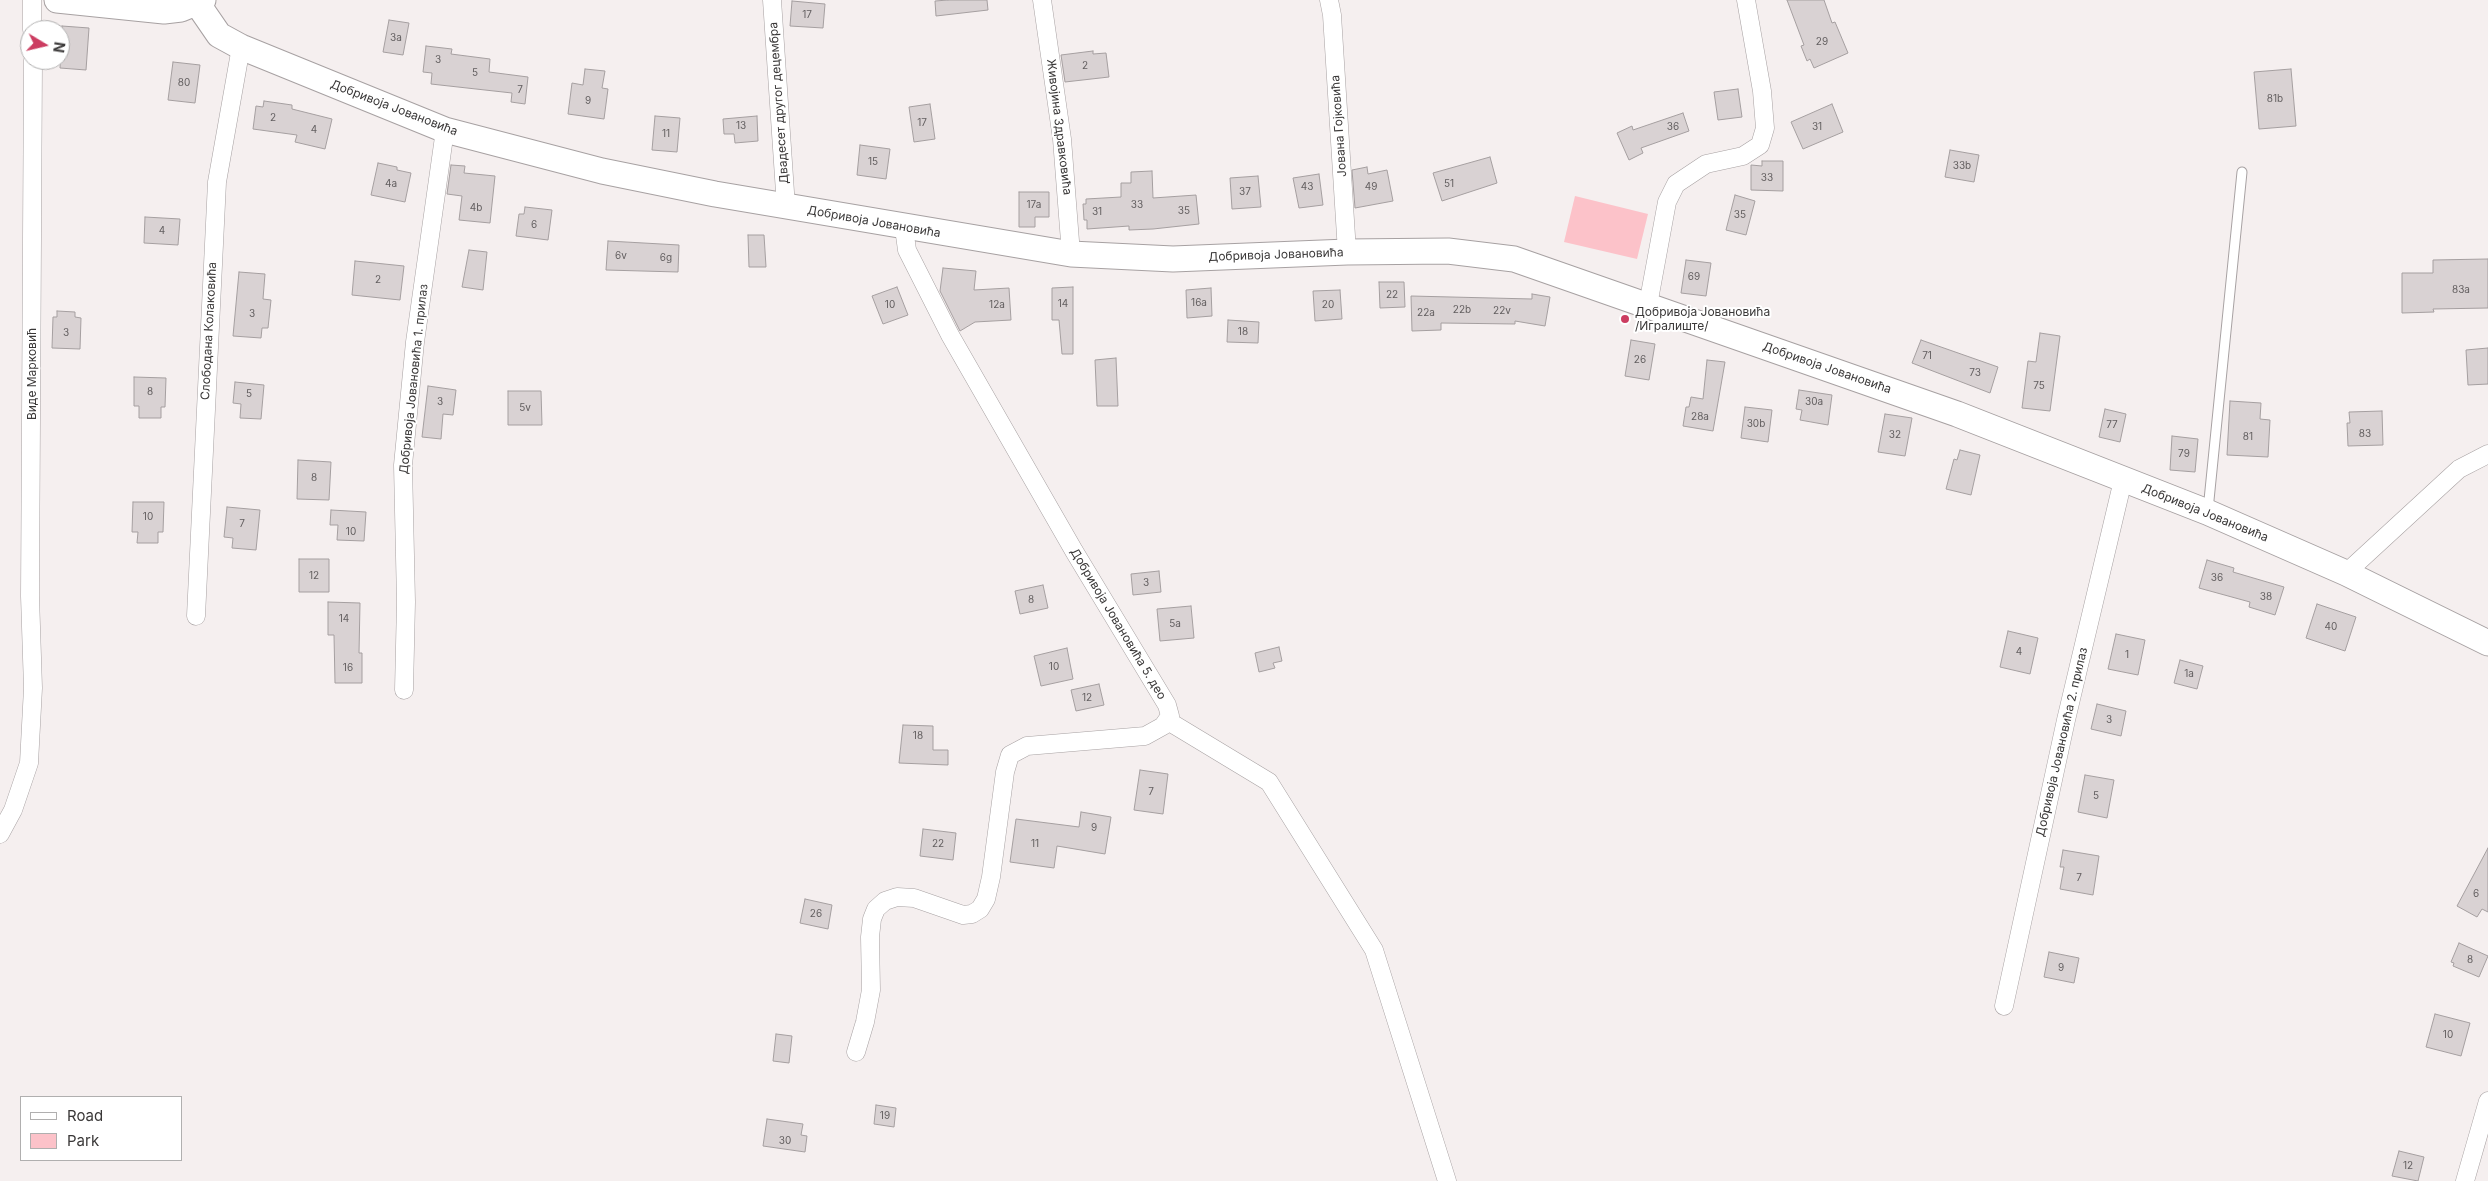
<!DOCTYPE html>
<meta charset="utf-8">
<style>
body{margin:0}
#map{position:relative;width:2488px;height:1181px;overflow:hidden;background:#f5efef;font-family:Inter,sans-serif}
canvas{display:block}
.legend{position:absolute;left:20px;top:1096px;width:162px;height:65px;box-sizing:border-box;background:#fff;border:1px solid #b0afaf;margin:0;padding:6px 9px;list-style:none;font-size:15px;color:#3a3838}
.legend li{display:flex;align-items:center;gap:10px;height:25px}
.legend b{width:25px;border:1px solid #b0afaf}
.north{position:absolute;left:20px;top:20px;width:50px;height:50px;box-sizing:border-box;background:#fff;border:1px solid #b0afaf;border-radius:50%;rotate:99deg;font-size:14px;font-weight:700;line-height:20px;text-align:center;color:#3a3838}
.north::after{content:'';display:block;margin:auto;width:18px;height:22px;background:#cc3d61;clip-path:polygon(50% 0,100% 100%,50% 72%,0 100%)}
</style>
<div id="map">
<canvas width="2488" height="1181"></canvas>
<ul class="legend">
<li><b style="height:6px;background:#fff"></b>Road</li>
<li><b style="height:14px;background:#fcc2c9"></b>Park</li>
</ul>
<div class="north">N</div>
</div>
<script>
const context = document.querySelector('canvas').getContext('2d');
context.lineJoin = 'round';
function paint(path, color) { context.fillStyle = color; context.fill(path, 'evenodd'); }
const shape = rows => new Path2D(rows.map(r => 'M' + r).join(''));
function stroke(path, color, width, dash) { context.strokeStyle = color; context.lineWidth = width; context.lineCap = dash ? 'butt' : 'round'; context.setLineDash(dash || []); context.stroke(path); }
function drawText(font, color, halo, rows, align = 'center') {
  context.font = font + ' Inter,sans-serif'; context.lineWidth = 4; context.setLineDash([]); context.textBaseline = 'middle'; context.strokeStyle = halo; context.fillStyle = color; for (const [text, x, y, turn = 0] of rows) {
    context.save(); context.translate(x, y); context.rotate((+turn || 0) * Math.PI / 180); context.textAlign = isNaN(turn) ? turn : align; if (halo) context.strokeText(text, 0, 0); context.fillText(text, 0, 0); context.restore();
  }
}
paint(shape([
 [1575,196,1648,214,1637,259,1564,242]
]), '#fcc2c9');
const building = shape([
 [948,0,987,0,988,10,936,16,935,1,948,0],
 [1787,0,1824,0,1832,23,1835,22,1848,53,1814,68,1810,59,1807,61,1801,46,1804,45,1787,0],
 [792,1,825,4,823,28,790,26,792,1],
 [389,20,409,23,403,55,383,52,389,20],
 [62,26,89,28,86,70,60,68,62,26],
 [426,46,452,49,451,54,490,59,489,72,528,77,525,104,511,102,512,93,431,84,432,73,423,72,426,46],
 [1093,51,1093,54,1106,53,1109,77,1065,82,1061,55,1093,51],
 [173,62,200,65,195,103,168,100,173,62],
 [585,69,605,71,602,88,608,89,604,119,568,114,572,83,583,85,585,69],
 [2291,69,2296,126,2259,129,2254,72,2291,69],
 [1738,89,1742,117,1718,120,1714,92,1738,89],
 [264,101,292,105,292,109,332,119,325,149,295,142,297,135,253,129,256,106,263,107,264,101],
 [930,104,935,139,914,142,909,107,930,104],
 [1832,104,1843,132,1803,149,1791,122,1832,104],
 [1683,113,1689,131,1641,148,1643,153,1629,160,1617,133,1632,126,1633,130,1683,113],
 [655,116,680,118,677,152,652,150,655,116],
 [757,116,758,141,735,143,734,134,724,134,723,119,757,116],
 [860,145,890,149,886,179,857,175,860,145],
 [1950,150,1979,155,1974,182,1945,177,1950,150],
 [1490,157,1497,183,1442,201,1433,173,1490,157],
 [1762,161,1783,161,1783,191,1751,190,1751,165,1762,166,1762,161],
 [378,163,397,167,397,170,411,173,405,202,371,195,378,163],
 [451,165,465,166,464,173,495,176,490,223,459,220,462,196,447,194,451,165],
 [1367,167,1368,174,1387,170,1393,201,1355,208,1352,170,1367,167],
 [1152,171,1153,198,1196,195,1199,224,1153,229,1129,230,1129,226,1087,229,1087,220,1084,220,1083,204,1086,204,1086,199,1121,197,1121,183,1131,183,1131,172,1152,171],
 [1319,174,1323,205,1299,208,1293,178,1319,174],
 [1258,176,1261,207,1232,209,1230,178,1258,176],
 [1019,192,1049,192,1049,217,1035,217,1035,227,1019,227,1019,192],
 [1735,195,1755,201,1746,235,1726,230,1735,195],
 [525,207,552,210,548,240,516,236,519,214,524,214,525,207],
 [145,217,180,219,178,245,144,243,145,217],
 [748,235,764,235,766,267,749,267,748,235],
 [608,241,679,245,678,272,606,270,608,241],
 [469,250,487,252,483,290,462,287,469,250],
 [2488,259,2488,308,2433,309,2434,312,2402,313,2402,273,2433,273,2433,260,2488,259],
 [1686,260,1711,263,1706,296,1681,293,1686,260],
 [355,261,404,266,400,300,352,295,355,261],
 [943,268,976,271,974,290,1009,288,1011,320,975,322,960,331,940,291,943,268],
 [239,272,265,274,263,299,271,300,268,328,262,328,261,338,233,336,239,272],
 [1379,282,1404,282,1405,307,1380,308,1379,282],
 [897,287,908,315,883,324,872,296,897,287],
 [1073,287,1073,354,1062,354,1059,320,1052,320,1052,288,1073,287],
 [1211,288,1212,316,1187,318,1186,290,1211,288],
 [1340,290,1342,319,1315,321,1313,291,1340,290],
 [1532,294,1550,297,1545,326,1515,321,1515,324,1441,323,1441,330,1412,331,1411,296,1532,299,1532,294],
 [57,311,75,312,75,317,81,318,80,349,52,348,53,317,57,317,57,311],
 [1228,320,1259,322,1258,343,1227,342,1228,320],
 [2040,333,2060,336,2050,411,2022,408,2028,361,2036,362,2040,333],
 [1631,340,1655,344,1649,380,1625,376,1631,340],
 [1921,340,1998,367,1990,393,1912,363,1921,340],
 [2488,348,2488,384,2468,385,2466,350,2488,348],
 [1116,358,1118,406,1097,406,1095,360,1116,358],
 [1707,360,1725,362,1713,431,1683,426,1686,407,1689,407,1691,397,1703,399,1707,360],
 [134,377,166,378,165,407,161,407,161,418,139,418,139,406,134,406,134,377],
 [235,382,264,385,261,419,240,418,241,404,233,403,235,382],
 [428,386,456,390,453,415,443,414,441,439,422,437,428,386],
 [1799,390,1832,395,1828,425,1800,420,1802,410,1796,409,1799,390],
 [508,391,541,391,542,425,508,425,508,391],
 [2230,401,2261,403,2260,419,2270,420,2268,457,2227,455,2230,401],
 [1745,407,1772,410,1768,442,1741,438,1745,407],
 [2105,409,2126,414,2120,442,2099,437,2105,409],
 [2382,411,2383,445,2348,446,2347,423,2350,423,2349,412,2382,411],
 [1885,414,1912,418,1905,456,1878,452,1885,414],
 [2172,436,2198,439,2195,472,2170,470,2172,436],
 [1960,450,1980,455,1971,495,1946,489,1954,459,1957,460,1960,450],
 [298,460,331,462,329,500,297,499,298,460],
 [133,502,164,502,163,532,158,532,158,543,137,543,138,532,132,532,133,502],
 [227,507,260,510,256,550,232,548,233,538,224,537,227,507],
 [331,510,366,512,364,541,337,540,338,525,330,525,331,510],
 [299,559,329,559,329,592,299,592,299,559],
 [2207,560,2234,568,2233,572,2284,587,2275,615,2249,607,2250,602,2199,588,2207,560],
 [1159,571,1161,592,1133,595,1131,574,1159,571],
 [1043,585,1048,608,1020,614,1015,591,1043,585],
 [328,602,360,603,359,653,362,653,362,683,335,683,334,635,328,635,328,602],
 [2317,604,2356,617,2345,651,2306,638,2317,604],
 [1191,606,1194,638,1160,641,1157,609,1191,606],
 [2008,631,2038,638,2030,674,2000,667,2008,631],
 [2116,634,2145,640,2138,675,2108,669,2116,634],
 [1279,647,1282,661,1273,663,1275,668,1259,672,1255,653,1279,647],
 [1067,648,1073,679,1041,686,1034,656,1067,648],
 [2180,660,2203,666,2197,689,2174,683,2180,660],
 [1099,684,1104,705,1076,711,1071,690,1099,684],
 [2097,704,2126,711,2121,736,2091,729,2097,704],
 [903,725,933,726,933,750,948,750,948,765,899,763,903,725],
 [1140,770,1168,774,1163,814,1134,810,1140,770],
 [2085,775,2114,780,2107,818,2078,812,2085,775],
 [1081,812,1111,817,1105,854,1057,846,1054,868,1010,862,1016,819,1079,827,1081,812],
 [923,829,956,833,953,860,920,856,923,829],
 [2488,848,2488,912,2482,909,2477,917,2457,906,2488,848],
 [2063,850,2099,856,2093,895,2060,889,2064,867,2060,867,2063,850],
 [805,899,832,905,828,929,800,923,805,899],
 [2459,943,2488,956,2479,977,2453,966,2454,963,2451,962,2459,943],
 [2049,952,2079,958,2074,983,2044,977,2049,952],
 [2435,1014,2470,1023,2461,1056,2426,1047,2435,1014],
 [776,1034,792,1036,789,1063,773,1061,776,1034],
 [876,1105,896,1108,894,1127,874,1124,876,1105],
 [767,1119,803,1124,801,1135,807,1136,805,1152,763,1146,767,1119],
 [2399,1151,2424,1157,2418,1181,2392,1176,2399,1151]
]);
paint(building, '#d9d2d3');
stroke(building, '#a59fa0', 1);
const lane = shape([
 [2208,510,2242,172]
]);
const street = shape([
 [32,0,32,30],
 [772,0,786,207],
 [1042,0,1062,139,1071,254],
 [1329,0,1332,15,1347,252],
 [1648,305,1667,202,1676,184,1706,164,1743,156,1760,145,1765,128,1762,91,1746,0],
 [2346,573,2459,469,2488,454],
 [196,616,217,182,241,47],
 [404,690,406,602,403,465,415,342,445,130],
 [1168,721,1269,782,1374,950,1447,1181],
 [0,834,13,810,29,763,33,688,30,596,33,60],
 [2004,1006,2066,720,2123,480],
 [856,1052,865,1022,871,990,870,937,872,919,876,909,885,901,897,897,914,898,963,915,972,914,980,909,986,899,991,877,1005,772,1010,755,1027,746,1145,736,1163,726,1170,716,1167,705,1074,551,950,335,907,250,904,228],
 [2465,1181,2488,1101]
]);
const secondary = shape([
 [57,0,164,11,181,9,203,0],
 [197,3,219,35,241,47,445,130,602,171,715,194,1071,254,1173,259,1347,252,1448,251,1514,259,1957,414,2207,512,2346,573,2488,643]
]);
stroke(lane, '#a7a1a2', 11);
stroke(street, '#a7a1a2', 19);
stroke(secondary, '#a7a1a2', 27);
stroke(lane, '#fff', 9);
stroke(street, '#fff', 18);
stroke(secondary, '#fff', 25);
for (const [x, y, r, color] of [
 [1625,319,5,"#cc3d61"]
]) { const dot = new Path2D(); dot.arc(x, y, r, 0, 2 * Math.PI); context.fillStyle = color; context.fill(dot); stroke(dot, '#fff', 2); }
drawText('10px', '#625e5f', null, [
 ["17",807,15],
 ["3a",396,38],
 ["29",1822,42],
 ["3",438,60],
 ["2",1085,66],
 ["5",475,73],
 ["80",184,83],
 ["7",520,90],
 ["81b",2275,99],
 ["9",588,101],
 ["2",273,118],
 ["17",922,123],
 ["13",741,126],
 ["36",1673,127],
 ["31",1817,127],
 ["4",314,130],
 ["11",666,134],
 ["15",873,162],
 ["33b",1962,166],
 ["33",1767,178],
 ["4a",391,184],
 ["51",1449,184],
 ["43",1307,187],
 ["49",1371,187],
 ["37",1245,192],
 ["17a",1034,205],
 ["33",1137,205],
 ["4b",476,208],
 ["35",1184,211],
 ["31",1097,212],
 ["35",1740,215],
 ["6",534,225],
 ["4",162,231],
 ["6v",621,256],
 ["6g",666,258],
 ["69",1694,277],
 ["2",378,280],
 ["83a",2461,290],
 ["22",1392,295],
 ["16a",1199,303],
 ["14",1063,304],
 ["10",890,305],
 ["12a",997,305],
 ["20",1328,305],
 ["22b",1462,310],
 ["22v",1502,311],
 ["22a",1426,313],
 ["3",252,314],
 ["18",1243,332],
 ["3",66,333],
 ["71",1927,356],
 ["26",1640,360],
 ["73",1975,373],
 ["75",2039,386],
 ["8",150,392],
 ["5",249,394],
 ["3",440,402],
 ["30a",1814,402],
 ["5v",525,408],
 ["28a",1700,417],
 ["30b",1756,424],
 ["77",2112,425],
 ["83",2365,434],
 ["32",1895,435],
 ["81",2248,437],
 ["79",2184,454],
 ["8",314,478],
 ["10",148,517],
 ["7",242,524],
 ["10",351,532],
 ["12",314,576],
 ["36",2217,578],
 ["3",1146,583],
 ["38",2266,597],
 ["8",1031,600],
 ["14",344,619],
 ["5a",1175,624],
 ["40",2331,627],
 ["4",2019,652],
 ["1",2127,655],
 ["10",1054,667],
 ["16",348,668],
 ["1a",2189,674],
 ["12",1087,698],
 ["3",2109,720],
 ["18",918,736],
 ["7",1151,792],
 ["5",2096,796],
 ["9",1094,828],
 ["22",938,844],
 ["11",1035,844],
 ["7",2079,878],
 ["6",2476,894],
 ["26",816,914],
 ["8",2470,960],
 ["9",2061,968],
 ["10",2448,1035],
 ["19",885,1116],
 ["30",785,1141],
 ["12",2408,1166]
]);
drawText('12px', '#3a3838', '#fff', [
 ["Двадесет другог децембра",779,103,-94],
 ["Добривоја Јовановића",394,108,21],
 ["Јована Гојковића",1339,126,-94],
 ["Живојина Здравковића",1059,127,83],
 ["Добривоја Јовановића",874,222,10],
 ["Добривоја Јовановића",1276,255,-2],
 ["Слободана Колаковића",209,331,-87],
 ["Добривоја Јовановића",1827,368,19],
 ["Виде Марковић",32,374,-90],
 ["Добривоја Јовановића 1. прилаз",414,379,-84],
 ["Добривоја Јовановића",2205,513,22],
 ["Добривоја Јовановића 5. део",1118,624,59],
 ["Добривоја Јовановића 2. прилаз",2062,742,-77]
]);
drawText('12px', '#3a3838', '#fff', [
 ["Добривоја Јовановића",1635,312],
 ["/Игралиште/",1635,326]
], 'left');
</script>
